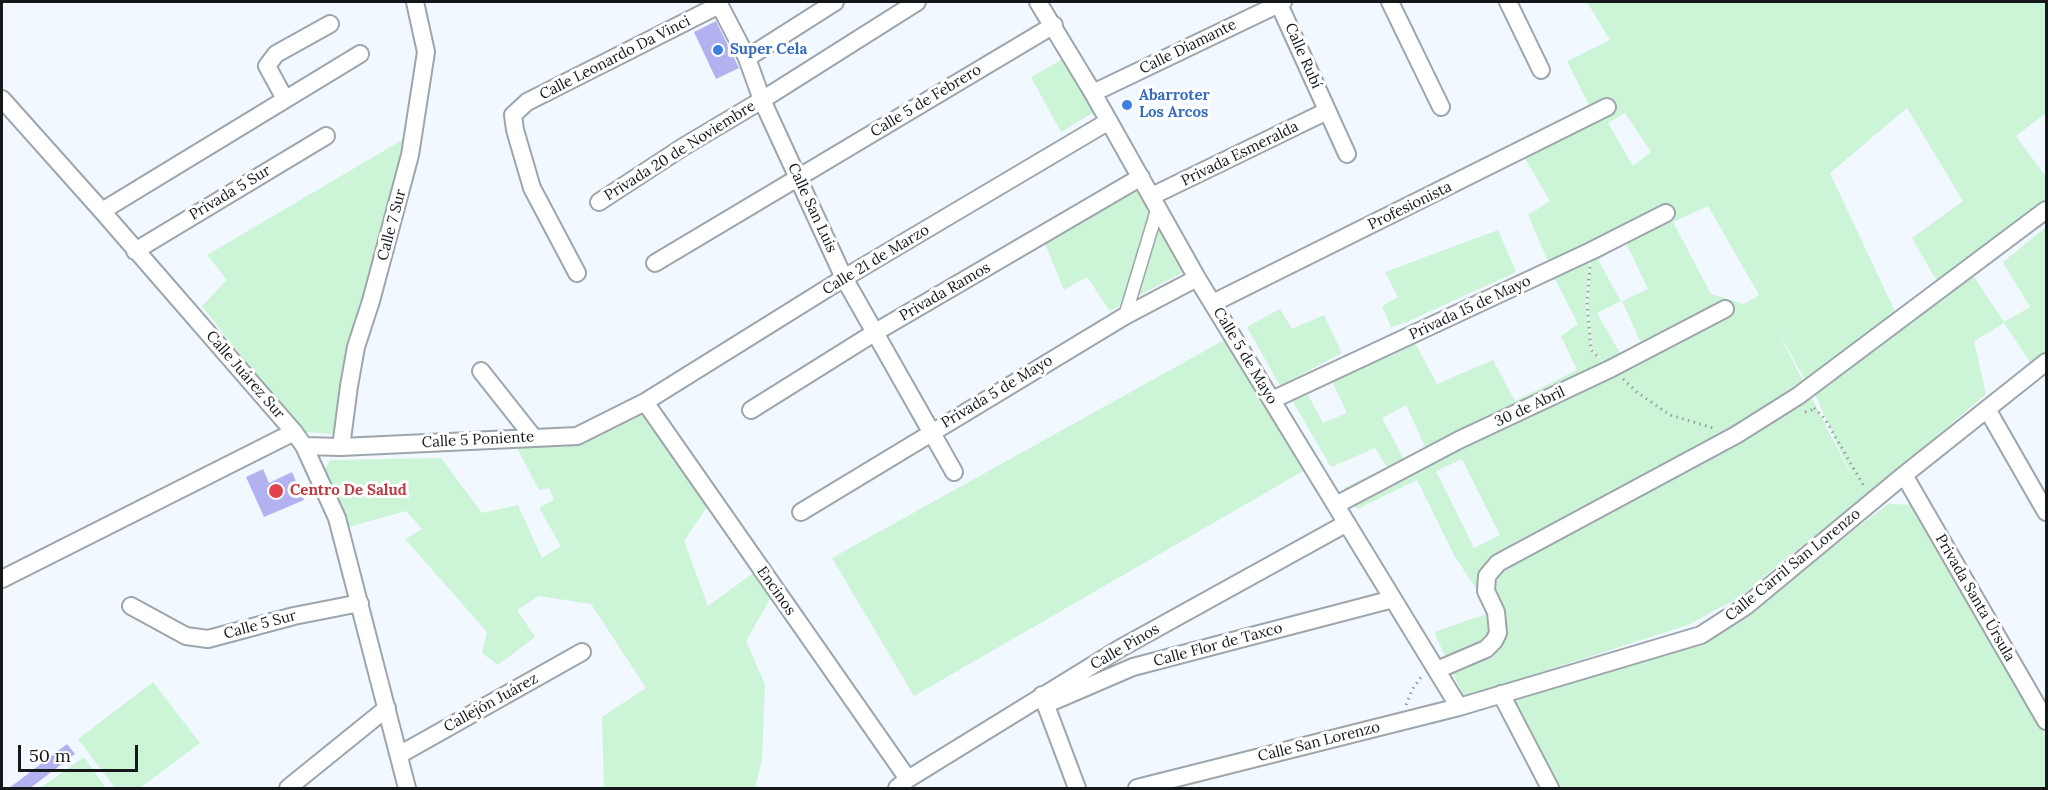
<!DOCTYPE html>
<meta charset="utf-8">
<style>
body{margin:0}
#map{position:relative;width:2048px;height:790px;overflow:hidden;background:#f1f8ff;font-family:Lora,serif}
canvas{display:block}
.frame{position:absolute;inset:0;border:3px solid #15181b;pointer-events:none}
.scale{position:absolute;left:18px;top:745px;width:120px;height:27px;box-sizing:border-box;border:3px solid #15181b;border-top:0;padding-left:8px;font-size:18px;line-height:21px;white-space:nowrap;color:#15181b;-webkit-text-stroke:4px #fff;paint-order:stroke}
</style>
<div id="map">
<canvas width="2048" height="790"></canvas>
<div class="frame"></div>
<div class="scale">50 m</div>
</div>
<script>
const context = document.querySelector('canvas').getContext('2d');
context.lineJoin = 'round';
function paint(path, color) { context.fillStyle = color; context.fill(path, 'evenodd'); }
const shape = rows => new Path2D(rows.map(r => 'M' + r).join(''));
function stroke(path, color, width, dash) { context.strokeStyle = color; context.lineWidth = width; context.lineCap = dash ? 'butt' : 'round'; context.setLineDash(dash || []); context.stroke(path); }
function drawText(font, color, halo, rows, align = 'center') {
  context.font = font + ' Lora,serif'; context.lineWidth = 6; context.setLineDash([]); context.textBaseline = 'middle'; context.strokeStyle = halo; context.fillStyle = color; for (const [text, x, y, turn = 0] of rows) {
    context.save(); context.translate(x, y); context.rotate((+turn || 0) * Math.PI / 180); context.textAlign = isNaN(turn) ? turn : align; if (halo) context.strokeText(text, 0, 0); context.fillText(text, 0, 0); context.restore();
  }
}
paint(shape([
 [1587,2,2046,2,2046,113,2016,136,2046,177,2046,206,1938,283,1912,238,1963,201,1907,108,1830,173,1898,318,1809,387,1774,324,1853,479,1814,392,1900,323,1974,277,2004,322,2030,307,2003,262,2046,227,2046,361,2034,368,2004,323,1974,341,1986,394,1863,499,1780,563,1742,596,1688,625,1464,697,1434,632,1492,612,1455,557,1417,480,1357,509,1344,488,1387,467,1375,448,1331,467,1292,400,1308,395,1323,423,1347,413,1331,379,1415,343,1437,384,1493,360,1515,401,1577,370,1561,336,1578,324,1553,275,1590,256,1586,303,1591,350,1615,374,1592,349,1588,302,1592,250,1551,268,1528,215,1550,201,1521,152,1594,115,1567,61,1610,40],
 [1625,113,1651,152,1633,166,1608,123],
 [1708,206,1759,295,1744,304,1711,294,1673,222],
 [1626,243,1648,289,1622,301,1641,343,1622,357,1597,313,1621,301,1598,260],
 [1406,405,1428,453,1405,461,1382,418],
 [1462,459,1500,535,1474,548,1436,471],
 [1063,59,1096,111,1061,132,1031,77],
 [402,140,396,182,362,301,333,434,305,432,297,427,202,306,227,280,207,255],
 [1138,187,1187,270,1110,311,1087,277,1064,290,1045,244],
 [1498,230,1516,272,1407,322,1391,327,1382,306,1398,297,1385,272],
 [1280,309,1292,329,1324,315,1342,353,1280,386,1247,327],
 [1226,339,1305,470,914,696,832,558],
 [646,409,709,504,684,541,708,606,759,569,774,592,746,641,765,684,762,759,755,788,604,788,602,717,646,688,591,604,539,596,517,610,535,637,498,665,482,653,487,632,405,539,422,529,406,511,345,528,324,472,330,460,441,458,482,513,518,505,542,558,561,546,539,508,554,500,549,488,539,490,516,446,582,443],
 [1888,504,1921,505,2046,737,2046,788,1552,788,1515,701,1638,660,1749,610],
 [153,682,200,743,140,788,115,788,78,739],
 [84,757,106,788,40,788]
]), '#ccf4d6');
paint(shape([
 [716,21,739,68,716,79,694,32],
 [263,469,269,483,292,472,304,500,264,517,246,477],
 [67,744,75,754,29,789,8,789]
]), '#b3b2f0');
const pedestrian = shape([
 [1125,316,1158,207]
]);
const minor = shape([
 [718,2,747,58,762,100,844,278,954,472],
 [1038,2,1093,93,1197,278,1459,707],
 [1278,2,1347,154],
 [1390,2,1441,107],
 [1508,2,1541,70],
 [747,58,835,2],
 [1093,93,1283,2],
 [2,99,102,211,294,432,304,446,337,518,407,788],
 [285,99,267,66,276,54,330,24],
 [1152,196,1327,111],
 [599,202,683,147,762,100,917,2],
 [102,211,360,54],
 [135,251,326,136],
 [655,263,1054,25],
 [577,273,532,188,515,130,513,115,527,102,719,5],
 [1213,303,1607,107],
 [481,371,534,438],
 [1272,400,1591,251,1666,213],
 [645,402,908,779],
 [1987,409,2046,512],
 [751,410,874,333,1141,177],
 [304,446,341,447,577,436,645,402,844,278,1109,121],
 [341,447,349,386,356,347,371,301,410,155,426,52,415,2],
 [1904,475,2046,721],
 [1336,505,1459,440,1610,369,1725,309],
 [801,512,1125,316,1197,278],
 [2,579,294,432],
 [131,606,186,636,208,639,294,616,360,603],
 [1437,670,1486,649,1494,641,1498,633,1496,612,1486,591,1487,576,1498,563,1736,435,1798,396,2046,210],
 [1501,694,1550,788],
 [1042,695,1077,788],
 [1047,704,1133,667,1393,599],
 [399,755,582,652],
 [288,788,387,708],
 [897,788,908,779,1119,649,1347,523],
 [1137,788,1459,707,1701,635,1746,606,1904,475,2046,362]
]);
stroke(pedestrian, '#9da5ad', 15);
stroke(minor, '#9da5ad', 20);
stroke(shape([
 [1590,267,1587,302,1591,350,1598,357],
 [1623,379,1638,393,1670,415,1713,428],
 [1814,408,1825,419,1865,488],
 [1805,412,1814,409],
 [1406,705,1412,690,1421,677]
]), '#989da3', 3, [1.5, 4.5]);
stroke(pedestrian, '#fff', 12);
stroke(minor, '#fff', 16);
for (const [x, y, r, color] of [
 [718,50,6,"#3f7fe0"],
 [1127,105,6,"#3f7fe0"],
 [276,491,8,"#e0444e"]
]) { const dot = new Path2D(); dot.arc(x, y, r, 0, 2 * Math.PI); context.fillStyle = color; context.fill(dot); stroke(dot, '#fff', 2); }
drawText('15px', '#15181b', '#fff', [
 ["Calle Diamante",1188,47,-26],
 ["Calle Rubí",1303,56,66],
 ["Calle Leonardo Da Vinci",615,58,-27],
 ["Calle 5 de Febrero",926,101,-31],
 ["Privada 20 de Noviembre",680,151,-32],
 ["Privada Esmeralda",1240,154,-26],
 ["Privada 5 Sur",230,193,-31],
 ["Profesionista",1410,206,-26],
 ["Calle San Luis",812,208,65],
 ["Calle 7 Sur",392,225,-75],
 ["Calle 21 de Marzo",876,260,-31],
 ["Privada Ramos",945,292,-30],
 ["Privada 15 de Mayo",1470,308,-25],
 ["Calle 5 de Mayo",1245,356,59],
 ["Calle Juárez Sur",245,375,49],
 ["Privada 5 de Mayo",997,392,-31],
 ["30 de Abril",1530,407,-25],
 ["Calle 5 Poniente",478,440,-3],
 ["Calle Carril San Lorenzo",1793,565,-39],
 ["Encinos",776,591,55],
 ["Privada Santa Úrsula",1975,598,60],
 ["Calle 5 Sur",260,625,-15],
 ["Calle Flor de Taxco",1218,645,-15],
 ["Calle Pinos",1125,647,-30],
 ["Callejón Juárez",491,703,-29],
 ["Calle San Lorenzo",1319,742,-14]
]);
drawText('bold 15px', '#366cbe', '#fff', [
 ["Super Cela",730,50],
 ["Abarroter",1139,96],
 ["Los Arcos",1139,113]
], 'left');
drawText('bold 15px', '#be3a42', '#fff', [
 ["Centro De Salud",290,491]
], 'left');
</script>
